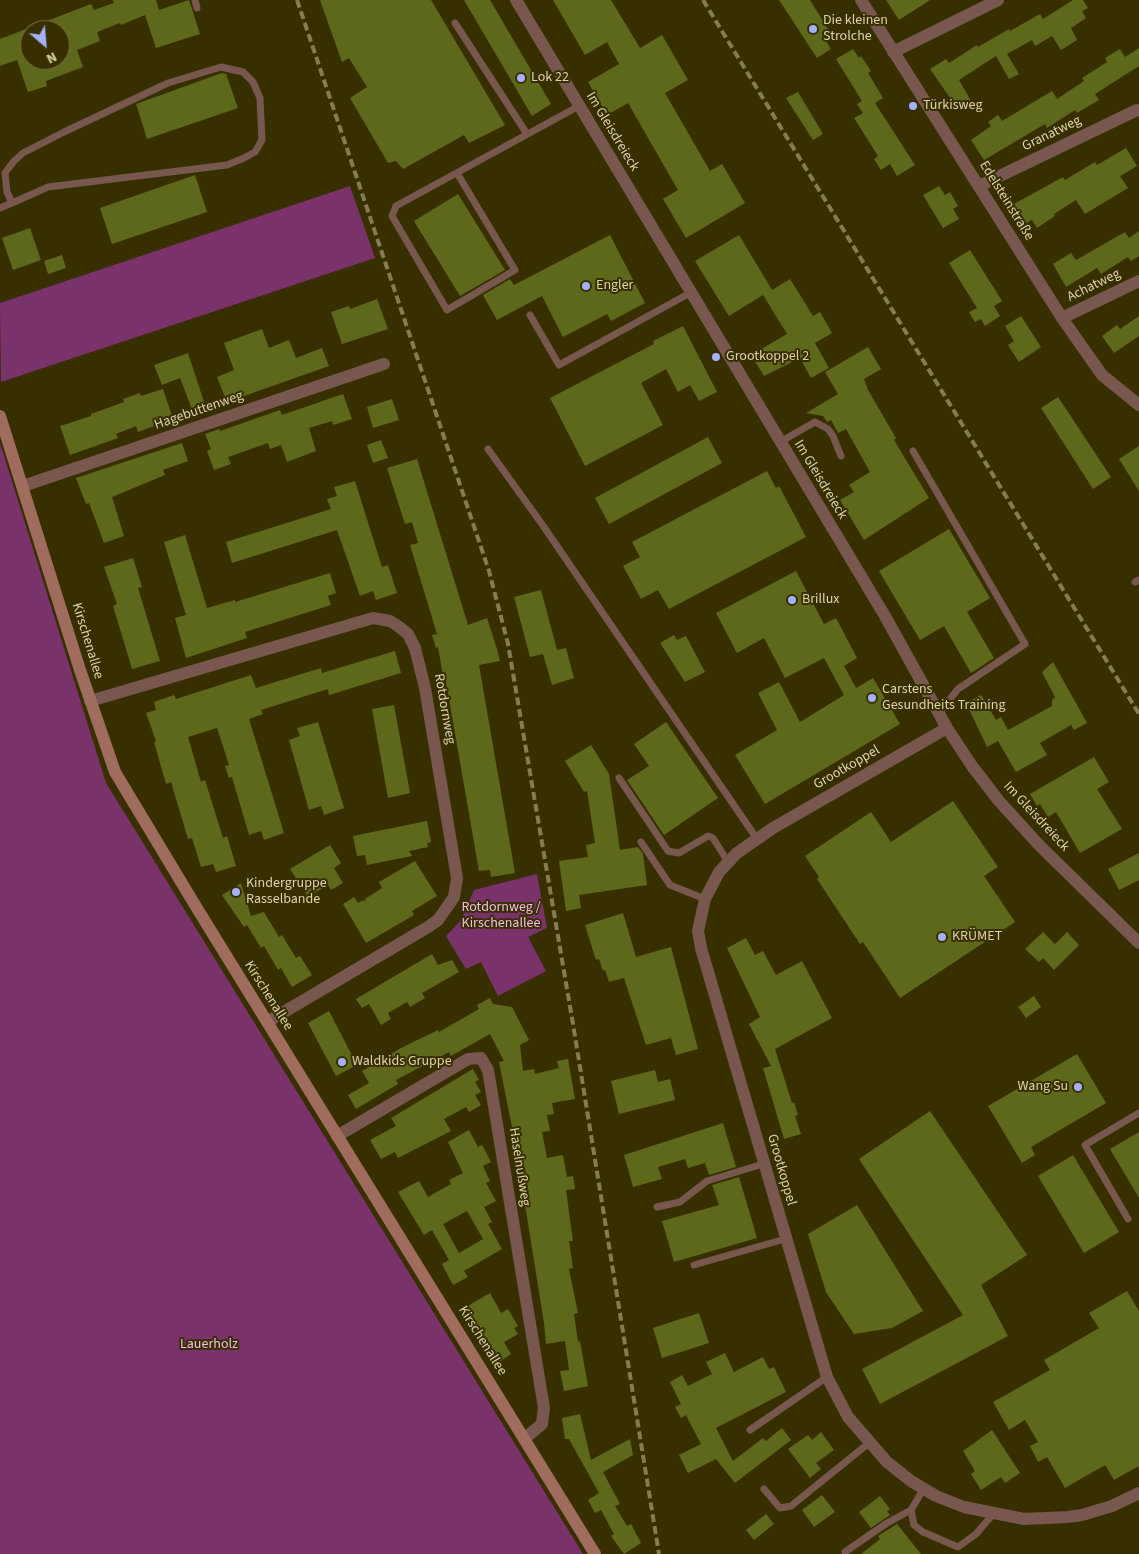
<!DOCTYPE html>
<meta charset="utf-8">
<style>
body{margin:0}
#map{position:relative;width:1139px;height:1554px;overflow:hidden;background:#382f00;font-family:"Source Sans 3",sans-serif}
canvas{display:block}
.north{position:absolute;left:20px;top:20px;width:50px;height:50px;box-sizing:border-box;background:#382f00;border:1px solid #7a7145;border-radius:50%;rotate:153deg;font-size:14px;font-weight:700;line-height:20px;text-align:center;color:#dcd3ad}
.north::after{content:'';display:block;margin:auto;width:18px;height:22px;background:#a5b1fc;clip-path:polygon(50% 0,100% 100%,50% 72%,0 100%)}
</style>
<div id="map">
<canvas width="1139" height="1554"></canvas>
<div class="north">N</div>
</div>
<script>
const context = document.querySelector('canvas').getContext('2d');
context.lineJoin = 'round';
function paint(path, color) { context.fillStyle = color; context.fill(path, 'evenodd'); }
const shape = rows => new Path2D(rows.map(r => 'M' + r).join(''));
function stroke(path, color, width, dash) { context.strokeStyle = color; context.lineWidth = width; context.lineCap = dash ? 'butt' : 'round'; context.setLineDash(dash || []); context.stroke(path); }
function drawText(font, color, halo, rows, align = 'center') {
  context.font = font + ' "Source Sans 3",sans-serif'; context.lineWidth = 4; context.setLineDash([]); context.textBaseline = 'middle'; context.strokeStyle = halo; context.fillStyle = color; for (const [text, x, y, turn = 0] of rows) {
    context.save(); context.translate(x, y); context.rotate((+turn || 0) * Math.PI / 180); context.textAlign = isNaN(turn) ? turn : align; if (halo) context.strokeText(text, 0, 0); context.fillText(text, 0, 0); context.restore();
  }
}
paint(shape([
 [350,186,375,258,1,382,0,303],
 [0,443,106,783,583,1554,0,1554],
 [537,874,547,928,528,937,546,971,498,996,481,962,466,969,446,936,461,920,474,890]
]), '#7a326b');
paint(shape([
 [113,0,156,0,159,10,189,0,200,34,156,48,145,15,121,25,120,23,97,32,100,41,77,50,83,67,46,81,47,86,28,92,17,60,0,66,0,39,91,4,94,10,114,3],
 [30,30,60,30,60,60,30,60],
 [320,0,431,0,505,125,469,143,464,135,403,169,396,161,388,163,350,98,367,87,349,58,342,62],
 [464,0,490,0,551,104,532,116],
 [553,0,611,0,640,48,662,35,688,80,665,93,710,171,722,164,745,203,686,238,663,199,678,190,628,103,607,115,588,82,619,64,607,42,585,55],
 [779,0,810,0,829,31,822,35,831,49,817,58],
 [886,0,930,0,899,20],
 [1073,0,1083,0,1088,8,1082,11,1086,18,1071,28,1077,40,1061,50,1052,36,1035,46,1032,40,1007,54,1019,74,1009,79,996,56,959,80,971,101,957,108,930,69,946,59,949,63,977,45,978,47,1009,29,1010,31,1040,14,1043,19],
 [1139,48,1139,66,1095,94,1099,100,1077,113,1075,110,1047,128,1045,124,984,160,971,140,991,126,988,122,998,115,1002,121,1052,91,1057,99,1084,81,1082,78,1107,62,1105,58,1120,49,1125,57],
 [853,49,859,58,861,56,871,71,868,73,883,98,875,103,915,165,897,176,890,164,881,170,874,159,878,156,854,118,863,113,857,104,862,101,836,59],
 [222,73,226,74,238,108,147,139,136,104],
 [798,92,823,134,813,140,786,98],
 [1126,148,1137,166,1120,176,1128,188,1085,214,1076,200,1054,214,1055,216,1037,228,1032,220,1026,223,1014,204,1063,177,1065,180,1095,162,1097,165],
 [195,175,207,212,112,244,100,208],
 [939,186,945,195,950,192,958,206,953,209,959,219,943,228,923,195],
 [458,194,505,270,460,296,414,221],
 [30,228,41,260,13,270,2,238],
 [1139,231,1139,256,1131,261,1128,257,1101,274,1097,268,1066,287,1053,264,1071,253,1076,260,1125,232,1129,238],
 [610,235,645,303,611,321,607,314,563,337,542,296,497,320,483,295,510,279,514,285],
 [739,235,772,290,790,279,813,316,820,312,832,333,815,343,829,368,811,378,800,358,764,376,751,355,787,334,763,295,729,316,695,261],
 [970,250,1002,301,994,306,1000,316,985,326,981,319,975,322,969,312,977,308,949,263],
 [62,255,66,268,48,274,44,261],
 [377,299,388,329,342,344,331,312,349,306,350,309],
 [1021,316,1041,347,1019,362,1008,345,1014,341,1005,326],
 [1139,316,1139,336,1114,353,1102,336,1117,325,1120,329],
 [683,326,717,392,699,401,690,385,678,392,666,369,641,383,663,425,585,466,550,398,654,344,653,341],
 [262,329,269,348,289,340,296,358,322,348,329,366,227,402,217,377,234,370,224,343],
 [868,347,881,369,864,379,868,390,896,438,894,440,929,498,864,540,840,500,854,492,849,485,870,472,846,429,838,433,831,420,827,422,823,416,806,413,838,394,825,372],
 [188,353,206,408,193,412,180,378,162,385,154,365],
 [163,389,172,416,153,422,154,426,138,432,136,426,116,434,118,438,70,455,60,426,91,416,91,414,124,402,123,399,140,393,141,396],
 [343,394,352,419,333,425,332,421,309,428,316,451,287,462,281,445,270,449,268,443,228,457,231,464,214,470,207,451,211,449,205,434,219,429,220,431,280,410,282,415],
 [1058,397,1111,477,1093,489,1041,408],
 [392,399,399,420,373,428,367,407],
 [708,437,722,463,609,524,595,498],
 [381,440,388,458,373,463,367,445],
 [182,443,188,461,163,470,165,475,112,497,124,536,104,543,89,503,86,504,76,478],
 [1139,446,1139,491,1119,459],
 [417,459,468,625,487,618,497,649,500,661,479,665,515,873,491,877,490,870,479,871,445,676,443,676,438,647,436,648,432,635,437,634,410,545,418,543,412,522,405,524,387,468],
 [767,471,776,488,779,486,806,537,669,609,658,590,641,599,623,566,640,557,632,542],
 [355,481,382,567,388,565,397,593,376,600,373,591,360,596,337,530,232,563,226,542,331,509,327,499,337,496,334,487],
 [949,529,990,598,967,612,994,658,971,673,944,626,920,640,879,571],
 [185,535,207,608,235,600,235,602,330,573,336,593,328,596,331,605,245,632,247,638,186,658,175,618,186,615,164,542],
 [133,558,142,587,138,588,160,661,132,669,113,606,117,604,104,567],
 [796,571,824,624,836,618,857,658,844,666,856,688,873,678,900,724,765,804,735,755,777,730,758,693,779,682,800,722,844,695,824,658,785,678,764,638,737,653,716,613],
 [541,590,557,650,566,648,574,678,552,685,543,654,530,657,514,597],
 [674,635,677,640,686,636,705,672,685,682,660,643],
 [395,651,401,673,329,695,328,689,261,710,263,714,249,719,284,833,264,840,261,831,249,835,232,777,229,778,225,766,229,765,217,728,188,737,201,782,205,780,223,838,227,836,236,866,216,872,213,864,201,867,192,838,188,839,171,782,166,784,154,742,156,741,146,713,156,710,154,702,174,695,176,699,251,675,256,688,321,668,322,673],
 [1053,662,1087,723,1074,730,1071,725,1040,743,1047,755,1016,772,998,741,987,747,966,703,981,695,996,720,1001,717,1008,730,1052,706,1052,700,1055,697,1042,672],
 [394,705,410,793,388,798,372,709],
 [318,722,344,808,324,815,321,806,309,810,289,740,300,736,297,728],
 [666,722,718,798,664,835,627,780,649,766,634,744],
 [591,745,609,774,620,850,638,847,643,854,647,885,579,895,581,908,566,911,559,861,588,857,586,845,595,843,587,791,584,792,565,761],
 [1094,757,1109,782,1097,789,1122,829,1080,853,1056,812,1048,817,1040,804,1037,806,1030,794],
 [953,801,998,867,984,876,1015,922,900,998,863,942,860,944,817,879,819,877,805,856,871,812,891,842],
 [427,821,431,842,427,843,428,847,409,851,412,856,367,865,365,855,357,856,353,836],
 [330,845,341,863,334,868,343,883,331,890,328,885,308,897,290,869],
 [1139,853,1139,880,1119,890,1108,869],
 [415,861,437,896,412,911,414,915,366,943,343,904,354,897,358,903,364,900,366,904,365,899,382,888,379,882],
 [241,883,251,916,264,912,279,937,282,935,296,958,300,956,312,975,292,987,281,968,278,970,264,946,261,948,247,925,244,927,222,895],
 [623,913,636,957,671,947,698,1049,676,1055,671,1038,646,1045,624,978,609,982,605,970,603,971,599,959,596,960,585,925],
 [1043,932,1055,944,1067,932,1079,945,1054,970,1043,958,1039,962,1025,949],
 [746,938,755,955,763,951,776,975,802,961,832,1018,775,1049,792,1103,794,1102,798,1115,795,1116,801,1134,784,1139,763,1068,771,1066,749,1024,760,1017,727,948],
 [432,954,438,965,452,960,459,972,422,993,425,998,410,1007,407,1002,388,1013,391,1019,381,1025,369,1004,362,1008,356,999],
 [1034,996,1041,1007,1026,1018,1018,1007],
 [490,998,493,1004,512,1007,529,1040,520,1045,523,1071,534,1069,535,1074,559,1068,557,1061,568,1059,575,1099,552,1103,554,1114,547,1115,550,1131,542,1132,547,1158,563,1155,567,1177,573,1176,575,1189,566,1190,573,1241,569,1241,573,1268,569,1269,578,1313,574,1314,578,1342,580,1341,588,1386,564,1391,560,1371,569,1370,565,1341,546,1344,544,1323,515,1142,499,1062,504,1061,490,1034,451,1056,449,1052,396,1080,398,1084,356,1109,348,1095,369,1083,362,1071,401,1048,438,1030,439,1032,479,1009,477,1005],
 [329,1011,357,1065,336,1076,308,1023],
 [1077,1054,1106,1103,1031,1147,1035,1155,1022,1163,988,1106],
 [473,1069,479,1080,475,1082,481,1092,475,1095,481,1105,469,1112,466,1107,444,1119,451,1131,398,1158,395,1152,381,1159,370,1140,396,1126,391,1118],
 [655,1070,658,1082,670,1079,675,1100,619,1114,611,1081],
 [930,1111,1027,1255,981,1285,1008,1336,880,1404,862,1369,963,1315,859,1159],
 [723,1123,736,1167,709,1175,705,1163,688,1168,685,1159,658,1167,662,1179,633,1187,624,1155],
 [469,1130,478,1147,482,1145,491,1162,483,1166,490,1181,486,1183,496,1201,484,1207,492,1222,488,1224,502,1249,464,1271,468,1277,453,1285,442,1264,449,1260,432,1230,424,1235,398,1192,419,1181,428,1197,451,1184,449,1180,463,1173,448,1142],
 [467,1211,483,1239,459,1253,443,1224],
 [1139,1132,1139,1198,1110,1149],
 [1073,1155,1119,1232,1084,1253,1038,1176],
 [739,1177,757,1238,674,1262,662,1221,719,1205,712,1185],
 [857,1205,923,1311,892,1328,854,1334,826,1292,808,1234],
 [1127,1291,1139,1311,1139,1466,1114,1480,1105,1465,1065,1488,1047,1457,1038,1462,1030,1446,1038,1442,1025,1420,1009,1430,993,1402,1050,1370,1044,1360,1099,1328,1089,1313],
 [490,1293,501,1313,508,1309,518,1326,514,1328,518,1334,504,1342,511,1354,499,1362,466,1307],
 [699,1313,709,1343,662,1358,653,1328],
 [725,1353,734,1372,763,1357,769,1369,774,1367,786,1392,716,1428,733,1461,763,1438,766,1441,782,1428,791,1440,735,1483,716,1459,688,1473,679,1455,701,1444,686,1415,681,1418,675,1407,681,1404,670,1382,682,1375,688,1386,712,1374,706,1362],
 [580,1414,591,1460,630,1439,633,1455,603,1472,620,1504,615,1506,627,1526,631,1524,641,1543,624,1554,611,1536,614,1534,601,1510,595,1513,588,1500,599,1493,569,1439,565,1439,562,1418],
 [992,1430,1020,1473,1005,1483,1001,1477,981,1490,971,1474,975,1471,963,1451],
 [821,1432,834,1450,816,1463,821,1469,810,1478,788,1449,808,1435,812,1440],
 [822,1495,835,1512,814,1527,802,1510],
 [880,1496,890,1509,887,1511,890,1515,871,1528,859,1512],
 [766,1514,774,1524,754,1540,746,1530],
 [897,1524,921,1554,861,1554,880,1539,878,1536]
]), '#5e681a');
stroke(shape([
 [195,0,197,8],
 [455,23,527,134],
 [457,173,515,270,447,310,392,216,396,206,579,106],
 [0,208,12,203,48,187,227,165,244,158,255,152,262,140,260,98,253,82,243,72,221,67,168,83,64,132,23,153,14,161,5,173,7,192,12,203],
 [530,315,559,365,690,293],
 [780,442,815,422,828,429,833,436,841,456],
 [488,449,544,527,757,839],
 [913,451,1025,644,958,689,939,713],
 [1135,582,1139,580],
 [619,778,668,851,679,853,708,836,713,838,728,862],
 [641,842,670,885,705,899],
 [657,1207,680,1202,707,1181,763,1164],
 [1128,1219,1085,1145,1139,1113],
 [694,1265,785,1239],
 [750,1430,827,1377],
 [924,1488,911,1510,914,1525,923,1532,958,1547,976,1534,994,1513],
 [764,1489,780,1508,791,1506,869,1443],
 [845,1552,887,1523,911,1510]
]), '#78574e', 7);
stroke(shape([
 [516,0,885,616,947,728,972,766,999,801,1039,845,1139,943],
 [861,0,1062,318,1102,375,1139,405],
 [893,52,998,0],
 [979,186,1137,110],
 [1062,318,1139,281],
 [23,486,384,364],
 [90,701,373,618,390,621,398,626,408,634,415,648,425,688,457,878,454,897,438,920,428,927,267,1022],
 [947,728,773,828,737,853,719,872,705,899,698,931,701,948,827,1377,848,1417,887,1462,911,1481,936,1496,964,1507,1024,1519,1068,1517,1082,1515,1112,1506,1139,1493],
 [337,1136,468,1059,481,1058,488,1070,544,1408,542,1424,525,1438]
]), '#78574e', 12);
stroke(shape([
 [0,416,80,670,115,772,195,905,595,1554]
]), '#a06c5d', 12);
stroke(shape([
 [297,0,489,571,508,644,573,1024,659,1554],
 [703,0,1139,714]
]), '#857c51', 4, [8, 4]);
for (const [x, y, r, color] of [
 [813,29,5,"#a5b1fc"],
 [521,78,5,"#a5b1fc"],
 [913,106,5,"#a5b1fc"],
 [586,286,5,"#a5b1fc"],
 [716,357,5,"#a5b1fc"],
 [792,600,5,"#a5b1fc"],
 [872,698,5,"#a5b1fc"],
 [236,892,5,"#a5b1fc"],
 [942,937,5,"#a5b1fc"],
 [342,1062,5,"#a5b1fc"],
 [1078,1087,5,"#a5b1fc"]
]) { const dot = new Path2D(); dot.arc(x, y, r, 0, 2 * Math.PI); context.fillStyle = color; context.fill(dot); stroke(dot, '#382f00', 2); }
drawText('14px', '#dcd3ad', '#382f00', [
 ["Die kleinen",823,21],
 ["Strolche",823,37],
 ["Lok 22",531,78],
 ["Türkisweg",923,106],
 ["Engler",596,286],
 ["Grootkoppel 2",726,357],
 ["Brillux",802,600],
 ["Carstens",882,690],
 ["Gesundheits Training",882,706],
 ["Kindergruppe",246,884],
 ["Rasselbande",246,900],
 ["KRÜMET",952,937],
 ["Waldkids Gruppe",352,1062],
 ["Wang Su",1068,1087,"right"]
], 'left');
drawText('14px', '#dcd3ad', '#382f00', [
 ["Im Gleisdreieck",612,132,59],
 ["Granatweg",1052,134,-26],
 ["Edelsteinstraße",1006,201,58],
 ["Achatweg",1094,286,-26],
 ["Hagebuttenweg",199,411,-19],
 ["Im Gleisdreieck",820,480,59],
 ["Kirschenallee",87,641,73],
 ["Rotdornweg",444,709,80],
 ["Grootkoppel",847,768,-30],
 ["Im Gleisdreieck",1036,817,47],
 ["Kirschenallee",268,996,58],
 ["Haselnußweg",519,1167,81],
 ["Grootkoppel",781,1170,74],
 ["Kirschenallee",482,1341,58]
]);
drawText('14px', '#f8bae8', '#382f00', [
 ["Rotdornweg /",501,908],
 ["Kirschenallee",501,924],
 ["Lauerholz",209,1345]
]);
</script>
